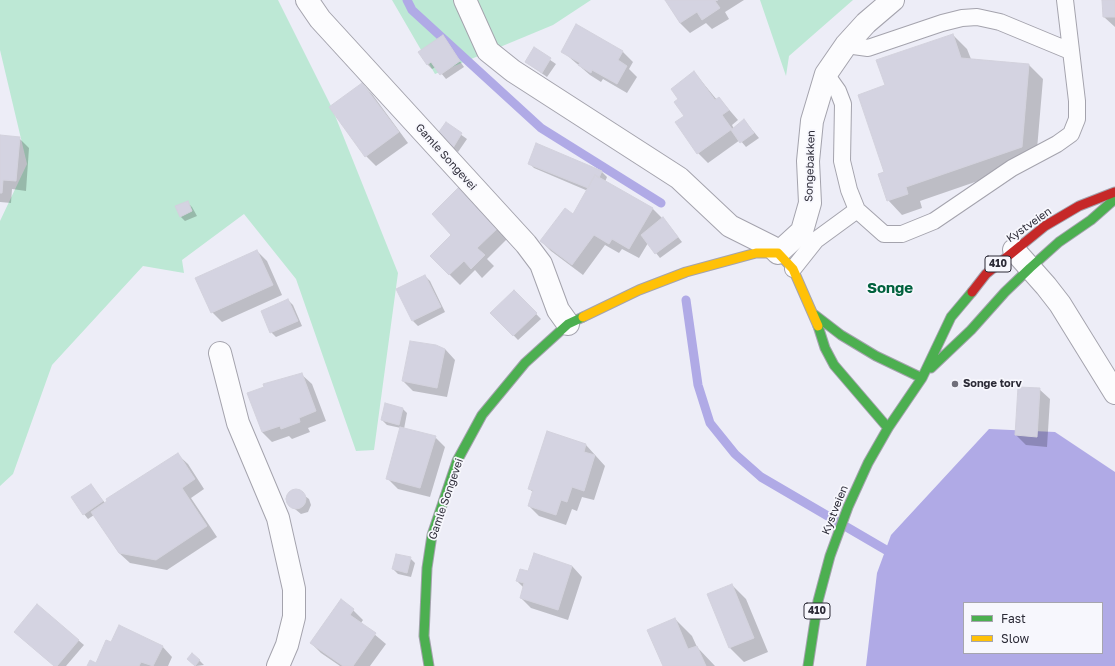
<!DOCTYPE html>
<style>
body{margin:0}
#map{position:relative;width:1115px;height:666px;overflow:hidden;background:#ededf7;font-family:"Golos Text",sans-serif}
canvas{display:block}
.legend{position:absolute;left:963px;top:602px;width:140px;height:52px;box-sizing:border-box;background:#f7f7fd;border:1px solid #a6a5ae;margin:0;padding:5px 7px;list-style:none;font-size:12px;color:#2c2b37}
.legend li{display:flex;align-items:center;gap:8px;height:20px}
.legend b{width:20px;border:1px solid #a6a5ae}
</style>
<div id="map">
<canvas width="1115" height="666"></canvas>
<ul class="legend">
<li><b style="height:5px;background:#4caf50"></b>Fast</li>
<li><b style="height:5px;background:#ffc107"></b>Slow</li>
</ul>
</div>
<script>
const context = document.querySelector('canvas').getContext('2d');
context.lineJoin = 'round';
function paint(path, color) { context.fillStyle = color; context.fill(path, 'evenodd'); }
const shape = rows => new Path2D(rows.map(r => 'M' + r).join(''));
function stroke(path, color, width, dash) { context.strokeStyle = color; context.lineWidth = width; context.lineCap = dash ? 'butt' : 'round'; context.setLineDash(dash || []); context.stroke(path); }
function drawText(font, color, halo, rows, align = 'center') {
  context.font = font + ' "Golos Text",sans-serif'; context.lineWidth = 3.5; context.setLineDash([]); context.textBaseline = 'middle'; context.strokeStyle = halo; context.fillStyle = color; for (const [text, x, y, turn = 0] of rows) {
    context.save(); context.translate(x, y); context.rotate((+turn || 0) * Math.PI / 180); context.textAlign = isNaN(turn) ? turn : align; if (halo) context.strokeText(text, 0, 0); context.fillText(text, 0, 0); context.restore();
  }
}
paint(shape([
 [0,0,278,0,332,108,398,273,374,450,356,451,296,279,244,214,182,260,184,273,143,266,52,365,13,474,0,486,0,221,27,164,0,50],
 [392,0,591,0,553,25,435,74],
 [760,0,853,0,789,56,786,76]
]), '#bde8d5');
paint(shape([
 [989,429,1055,432,1115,472,1115,666,866,666,877,573,891,535],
 [964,603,1102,603,1102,653,964,653]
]), '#b0aae6');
paint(shape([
 [666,0,744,0,725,12,729,19,712,29,706,23,690,33,680,23],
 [1103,0,1115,0,1115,27,1104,17],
 [577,25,623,52,633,62,629,69,637,77,627,93,603,79,601,82,590,75,562,51],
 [953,35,967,49,971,59,1029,65,1043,79,1036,161,920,201,922,208,902,215,888,200,885,172],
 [443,37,464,67,446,79,436,67,432,69,427,64],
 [534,49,556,64,547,77,526,62],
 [694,72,717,100,719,98,738,120,732,125,734,129,744,120,759,138,746,147,740,140,708,163,698,153,680,100],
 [362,84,372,94,408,143,376,166,366,156],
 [446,124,467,139,458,152,442,141],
 [0,136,19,138,29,148,26,191,12,189,11,203,0,202],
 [536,145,602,172,607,177,605,182,652,208,668,224,682,242,660,258,648,243,639,258,622,249,619,253,605,245,583,275,551,251,541,241,574,216,588,191,534,168,529,163],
 [460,188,509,237,487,259,494,266,482,278,475,270,460,285,431,256,452,235],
 [187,202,192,207,197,216,185,221,180,216],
 [257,251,267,261,282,295,222,322,212,312],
 [425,276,430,281,445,312,418,326,413,321,398,289],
 [514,291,541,319,518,340,492,313],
 [288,300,293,305,302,326,276,337,271,332],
 [445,349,455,360,447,397,413,391,403,381],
 [301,374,312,384,326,421,308,428,310,432,292,439,289,436,272,442,262,432],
 [1039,389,1050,399,1047,447,1026,445,1016,435],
 [402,408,407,413,404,429,435,437,445,447,430,497,398,489,388,479,401,428,387,425,382,420],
 [547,432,586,445,605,466,594,500,582,497,577,511,572,509,566,525,539,516,529,506,533,492,529,489],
 [177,454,188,464,204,489,191,498,217,537,167,570,130,563,119,553,94,515,88,519,84,514,91,486,105,503],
 [297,490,309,499,311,505,308,512,301,514,290,505,287,499,291,492],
 [410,558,415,563,411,577,398,574,393,569],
 [572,566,582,577,568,620,531,608,521,598,524,588,517,581,529,573],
 [732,585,746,599,768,652,744,662,730,648,708,595],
 [38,606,84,645,66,666,55,666],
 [353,610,363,620,361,623,386,644,370,666,340,666,321,653,311,643],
 [675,619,692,636,697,647,715,666,664,666],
 [111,644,162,646,172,657,168,666,88,666,96,665],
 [188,659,199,660,204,665,196,666]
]), '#0003');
stroke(shape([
 [407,0,412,10,541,128,661,203],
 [686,300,698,385,710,423,735,454,761,477,886,550]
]), '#b0aae6', 9);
const building = shape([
 [665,0,718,0,715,1,720,8,702,20,697,12,680,23,665,0],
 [1102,0,1115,0,1115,17,1103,17,1102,0],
 [576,24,623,51,618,60,627,66,617,84,592,70,591,73,578,65,580,63,561,52,576,24],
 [953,34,961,58,1029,64,1022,147,906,187,908,194,887,201,878,174,884,172,858,95,885,85,876,60,953,34],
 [443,35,460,61,440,75,431,62,427,65,418,52,443,35],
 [534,47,551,58,542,73,525,62,534,47],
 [694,71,715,100,719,97,729,110,722,115,732,129,697,154,675,122,684,116,674,102,678,99,671,89,694,71],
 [362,83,399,132,365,157,329,107,362,83],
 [744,119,754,133,740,143,731,130,744,119],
 [446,122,462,133,453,148,436,136,446,122],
 [0,135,20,137,16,181,3,180,2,193,0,193,0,135],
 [536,143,602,171,599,178,595,175,588,188,528,164,536,143],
 [595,175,653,208,629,249,612,239,609,244,594,235,572,265,540,241,565,208,573,214,595,175],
 [460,186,500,226,477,248,485,255,471,269,464,261,449,275,430,256,451,235,432,214,460,186],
 [188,201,192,211,180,217,175,206,188,201],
 [663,217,678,237,655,254,641,235,663,217],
 [257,250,273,285,211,313,195,278,257,250],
 [425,275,441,307,412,321,396,289,425,275],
 [514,290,537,313,513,336,490,313,514,290],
 [288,299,298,321,270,333,261,311,288,299],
 [410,341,436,345,445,349,437,388,402,381,410,341],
 [302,373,316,411,299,418,300,422,281,429,280,426,262,432,247,393,264,387,263,384,302,373],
 [1018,387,1040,388,1037,437,1015,435,1018,387],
 [385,403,403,408,399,425,381,420,385,403],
 [400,427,436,436,420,488,386,479,400,427],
 [547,431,586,444,584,452,595,455,584,491,572,487,567,502,561,500,556,515,528,506,533,490,528,489,547,431],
 [178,453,195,479,182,488,207,526,156,560,119,553,91,512,107,501,106,499,178,453],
 [91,484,103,501,83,515,71,497,91,484],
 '286 499a10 10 0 1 1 20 0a10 10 0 1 1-20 0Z',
 [534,553,572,566,558,610,520,598,524,583,516,581,520,569,528,571,534,553],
 [396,554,411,557,407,573,392,569,396,554],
 [732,584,754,638,729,648,707,594,732,584],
 [341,599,354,609,350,615,376,633,353,666,343,666,310,643,341,599],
 [37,604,79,640,57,666,54,666,14,632,37,604],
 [675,618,688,649,697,646,706,666,663,666,647,630,675,618],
 [119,625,163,646,153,666,141,662,139,666,87,666,90,660,96,663,106,640,111,642,119,625],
 [192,653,200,660,195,666,187,659,192,653]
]);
paint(building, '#d4d3e1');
stroke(building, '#d3d2dd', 1);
const lane = shape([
 [846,45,868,48,942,23,962,18,977,17,1000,22,1070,51],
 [826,74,838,91,843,104,842,161,849,190,857,210,884,234,902,234,934,221,1012,168,1057,144,1071,134,1077,119,1077,101,1065,0],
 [793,269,816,240,857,210]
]);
const street = shape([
 [307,0,320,19,526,244,541,264,558,310,568,324],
 [465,0,488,51,513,71,679,178,730,226,772,247,778,253,802,231,810,203,808,161,812,121,826,74,846,45,866,23,893,0],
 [1014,250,1046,286,1060,304,1115,393],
 [220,353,238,423,278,518,294,589,294,617,287,645,278,666]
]);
const fast = shape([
 [815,315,841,335,876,356,922,378],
 [818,326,825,348,834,365,888,428],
 [931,368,971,330,1005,292,1030,268,1059,242,1091,220,1115,199],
 [429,666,424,636,427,568,432,535,457,461,482,415,525,363,568,324,583,317],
 [808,666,818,601,830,556,848,507,868,463,888,428,922,378,951,317,972,292]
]);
const slow = shape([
 [583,317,639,290,686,272,756,253,778,253,793,269,818,326]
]);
const jam = shape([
 [972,292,986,274,1045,226,1079,206,1115,192]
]);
stroke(lane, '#a4a3ad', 18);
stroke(street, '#a4a3ad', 24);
stroke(fast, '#a4a3ad', 11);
stroke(slow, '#a4a3ad', 11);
stroke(jam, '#a4a3ad', 11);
stroke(lane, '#fcfcfe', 16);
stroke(street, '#fcfcfe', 22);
stroke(fast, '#4caf50', 9);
stroke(slow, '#ffc107', 9);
stroke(jam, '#c62828', 9);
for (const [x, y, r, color] of [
 [955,384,4,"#706f7a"]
]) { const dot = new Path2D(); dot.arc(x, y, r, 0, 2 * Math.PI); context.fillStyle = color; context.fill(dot); stroke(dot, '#f7f7fd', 1.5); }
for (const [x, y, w] of [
 [998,264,26],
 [817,611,26]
]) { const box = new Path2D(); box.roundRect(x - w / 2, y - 8, w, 16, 3); context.fillStyle = '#f7f7fd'; context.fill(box); stroke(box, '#2c2b37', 1); }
drawText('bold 10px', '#2c2b37', null, [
 ["410",998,264],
 ["410",817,611]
]);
drawText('11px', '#2c2b37', '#f7f7fd', [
 ["Gamle Songevei",446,157,48],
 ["Songebakken",810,166,-88],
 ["Kystveien",1029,225,-35],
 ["Gamle Songevei",446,499,-71],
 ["Kystveien",835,510,-68]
]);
drawText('bold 11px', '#2c2b37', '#f7f7fd', [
 ["Songe torv",963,384]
], 'left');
drawText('bold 15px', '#00613d', '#f7f7fd', [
 ["Songe",890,288]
]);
</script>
